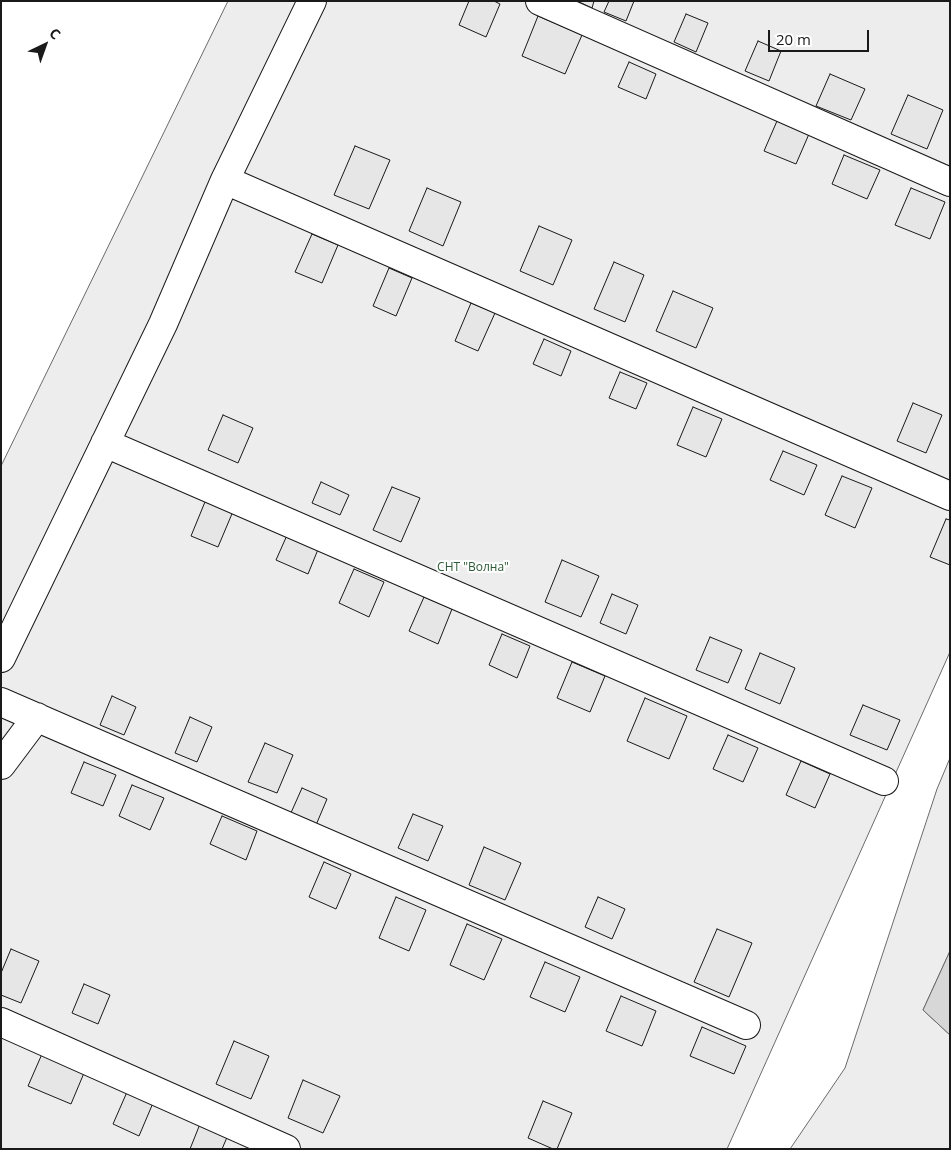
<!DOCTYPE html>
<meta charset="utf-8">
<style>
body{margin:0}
#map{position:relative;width:951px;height:1150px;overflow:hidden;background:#fff;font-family:"Open Sans",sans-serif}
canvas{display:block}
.frame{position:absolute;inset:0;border:2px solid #1a1a1a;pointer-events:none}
.north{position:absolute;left:20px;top:20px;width:50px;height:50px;-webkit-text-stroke:4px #fff;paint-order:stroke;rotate:42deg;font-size:14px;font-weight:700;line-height:20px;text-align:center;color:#1a1a1a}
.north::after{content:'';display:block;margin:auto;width:18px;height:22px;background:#1a1a1a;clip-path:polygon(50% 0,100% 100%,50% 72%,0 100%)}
.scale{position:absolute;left:768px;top:30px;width:101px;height:22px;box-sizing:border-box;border:2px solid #1a1a1a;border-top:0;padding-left:6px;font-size:15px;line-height:18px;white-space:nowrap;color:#1a1a1a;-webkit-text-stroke:4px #fff;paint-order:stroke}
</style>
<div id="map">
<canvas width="951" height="1150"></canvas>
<div class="frame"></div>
<div class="north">С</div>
<div class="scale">20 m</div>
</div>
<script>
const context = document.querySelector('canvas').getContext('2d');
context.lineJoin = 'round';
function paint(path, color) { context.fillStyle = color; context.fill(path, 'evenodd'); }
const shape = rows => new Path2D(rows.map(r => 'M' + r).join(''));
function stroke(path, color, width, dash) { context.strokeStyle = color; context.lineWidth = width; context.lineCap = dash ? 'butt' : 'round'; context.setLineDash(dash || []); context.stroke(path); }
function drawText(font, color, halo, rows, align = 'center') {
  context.font = font + ' "Open Sans",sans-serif'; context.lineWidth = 4; context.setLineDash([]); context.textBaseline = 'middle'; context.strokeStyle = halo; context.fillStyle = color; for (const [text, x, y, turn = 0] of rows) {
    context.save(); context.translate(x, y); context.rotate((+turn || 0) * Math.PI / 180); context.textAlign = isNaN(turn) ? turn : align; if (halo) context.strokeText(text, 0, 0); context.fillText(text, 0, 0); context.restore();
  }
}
const built = shape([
 [228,1,950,1,950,652,727,1149,1,1149,1,466,228,1],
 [950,758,950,951,923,1010,950,1035,950,1149,790,1149,845,1068,937,789,950,758]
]);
paint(built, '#ededed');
stroke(built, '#6a6a6a', 1);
const water = shape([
 [950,951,950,1035,923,1010,950,951]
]);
paint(water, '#d7d7d7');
stroke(water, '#6a6a6a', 1);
const building = shape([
 [469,1,494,1,500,4,486,37,459,25,469,1],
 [577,1,594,1,592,8,577,1],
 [609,1,634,1,626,21,604,12,609,1],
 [686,14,708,23,696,52,674,42,686,14],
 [538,16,582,35,565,74,522,56,538,16],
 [758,41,781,51,769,81,745,71,758,41],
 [629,62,656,74,646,99,618,87,629,62],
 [830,74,865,89,851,120,816,106,830,74],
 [908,95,943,110,927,149,891,134,908,95],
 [777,121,809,134,796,164,764,151,777,121],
 [355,146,390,160,369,209,334,195,355,146],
 [844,155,880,170,867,199,832,184,844,155],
 [427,188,461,202,443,246,409,231,427,188],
 [911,188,945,202,930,239,895,225,911,188],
 [539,226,572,240,553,285,520,271,539,226],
 [312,234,338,245,322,283,295,272,312,234],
 [614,262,644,275,625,322,594,309,614,262],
 [389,268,412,278,396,316,373,306,389,268],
 [673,291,713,308,696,348,656,331,673,291],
 [471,303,495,313,478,351,455,341,471,303],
 [544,339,571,351,561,376,533,364,544,339],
 [620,372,647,383,636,409,609,398,620,372],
 [913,403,942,415,926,453,897,441,913,403],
 [693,407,722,419,706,457,677,445,693,407],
 [223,415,253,428,238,463,208,450,223,415],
 [783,451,817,465,804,495,770,480,783,451],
 [842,476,872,488,855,528,825,515,842,476],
 [321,482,349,495,340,515,312,503,321,482],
 [392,487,420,498,401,542,373,530,392,487],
 [207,497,234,509,218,547,191,536,207,497],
 [946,519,950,520,950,565,930,557,946,519],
 [288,533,319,547,308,574,276,560,288,533],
 [562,560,599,576,581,617,545,602,562,560],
 [354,569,384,582,369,617,339,603,354,569],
 [612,594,638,605,626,634,600,623,612,594],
 [424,597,452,609,438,644,409,631,424,597],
 [502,634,530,646,517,678,489,665,502,634],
 [710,637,742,650,728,683,696,670,710,637],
 [760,653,795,668,780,704,745,689,760,653],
 [572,662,605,676,590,712,557,698,572,662],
 [112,696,136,707,124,735,100,725,112,696],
 [645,698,687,716,669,759,627,741,645,698],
 [863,705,900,720,887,750,850,735,863,705],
 [190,717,212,727,197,762,175,753,190,717],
 [728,735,758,748,743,782,713,769,728,735],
 [265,743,293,755,277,793,248,782,265,743],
 [801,761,830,774,815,808,786,795,801,761],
 [84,762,116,775,103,806,71,793,84,762],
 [132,785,164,798,150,830,119,816,132,785],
 [302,788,327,799,316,825,290,815,302,788],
 [413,814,443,826,428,861,398,848,413,814],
 [222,816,257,831,246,860,210,844,222,816],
 [484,847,521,863,505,900,469,885,484,847],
 [324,862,351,874,336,909,309,897,324,862],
 [396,897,426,910,409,951,379,938,396,897],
 [598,897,625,909,612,939,585,927,598,897],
 [467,924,502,939,484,980,450,965,467,924],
 [717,929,752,943,729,997,694,982,717,929],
 [11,949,39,961,21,1003,1,995,1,973,11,949],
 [545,962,580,977,565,1012,530,997,545,962],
 [84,984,110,995,98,1024,72,1013,84,984],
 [621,996,656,1011,642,1046,606,1031,621,996],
 [702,1027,746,1046,734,1074,690,1056,702,1027],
 [234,1041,269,1056,251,1099,216,1084,234,1041],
 [42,1054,84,1073,71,1104,28,1086,42,1054],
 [303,1080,340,1096,323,1133,288,1118,303,1080],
 [127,1092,153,1103,139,1136,113,1124,127,1092],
 [543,1101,572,1113,557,1149,553,1149,528,1138,543,1101],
 [200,1124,228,1135,222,1149,190,1149,200,1124]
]);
paint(building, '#e6e6e6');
stroke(building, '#1a1a1a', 1);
const street = shape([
 [540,1,950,182],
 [225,180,950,496],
 [105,443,884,781],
 [1,658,163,324,225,180,312,1],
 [1,702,746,1025],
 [1,765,37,717],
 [1,1022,286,1149]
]);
stroke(street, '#1a1a1a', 30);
stroke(street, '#fff', 28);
drawText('12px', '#2b5a34', '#fff', [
 ["СНТ \"Волна\"",473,568]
]);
</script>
